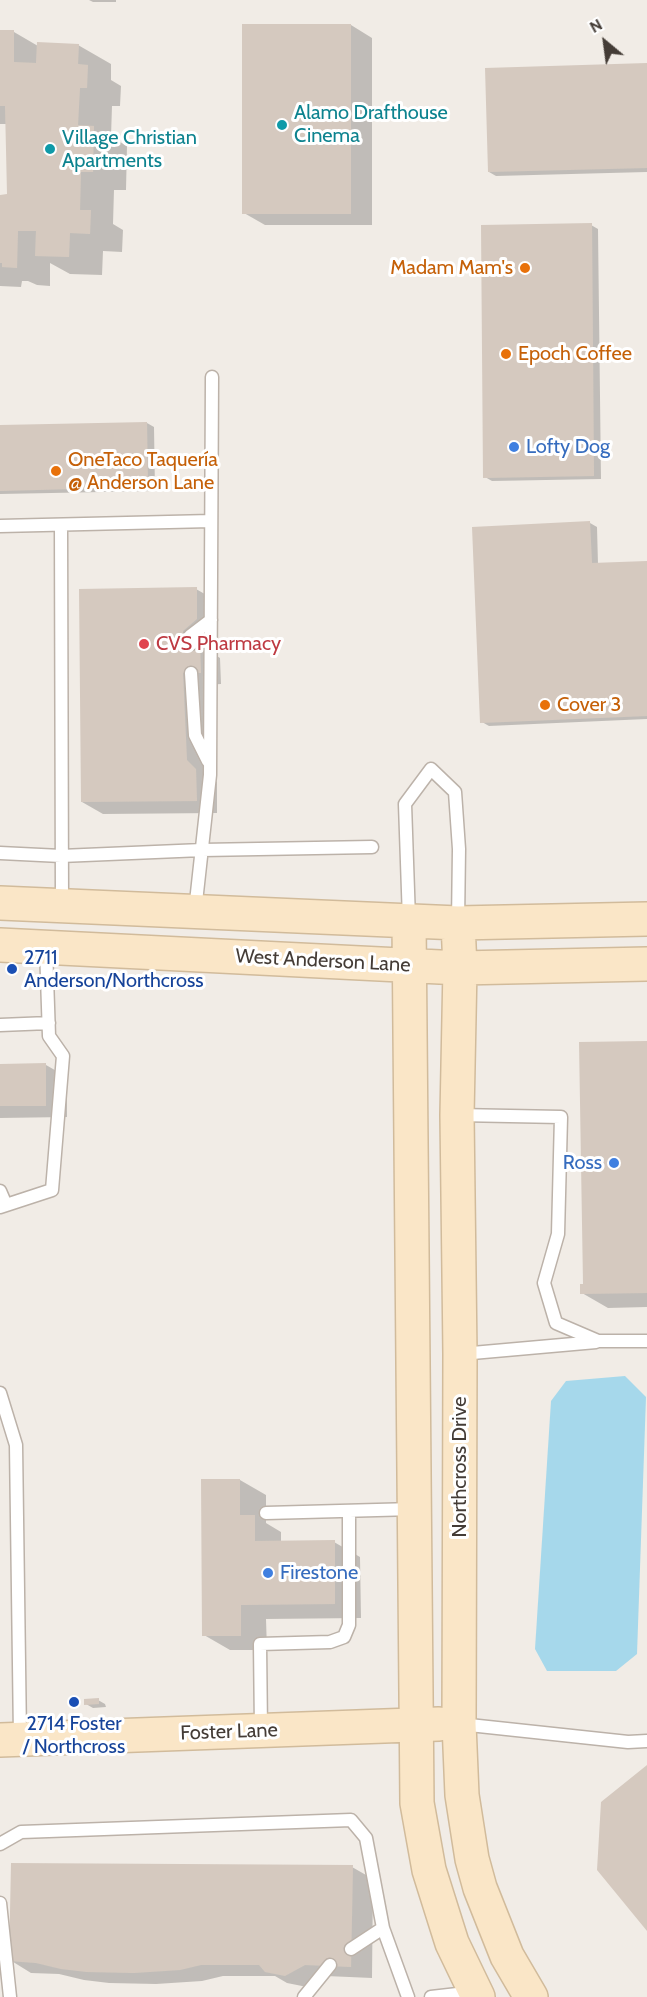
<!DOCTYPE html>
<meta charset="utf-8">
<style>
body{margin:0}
#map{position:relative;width:647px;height:1997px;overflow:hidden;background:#f1ece6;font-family:Cabin,sans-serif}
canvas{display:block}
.north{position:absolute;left:575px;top:12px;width:60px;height:60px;-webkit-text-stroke:4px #fff;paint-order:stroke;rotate:331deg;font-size:16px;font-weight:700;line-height:24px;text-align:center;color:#443c36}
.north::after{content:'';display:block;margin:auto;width:21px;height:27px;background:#443c36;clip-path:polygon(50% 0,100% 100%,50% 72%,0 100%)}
</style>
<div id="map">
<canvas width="647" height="1997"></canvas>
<div class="north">N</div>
</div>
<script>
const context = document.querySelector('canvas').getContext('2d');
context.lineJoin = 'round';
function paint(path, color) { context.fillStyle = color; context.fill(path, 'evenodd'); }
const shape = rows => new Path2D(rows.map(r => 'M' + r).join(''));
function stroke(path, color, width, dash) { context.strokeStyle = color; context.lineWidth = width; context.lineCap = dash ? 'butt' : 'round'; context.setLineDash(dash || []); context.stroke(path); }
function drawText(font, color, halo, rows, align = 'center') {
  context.font = font + ' Cabin,sans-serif'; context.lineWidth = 6; context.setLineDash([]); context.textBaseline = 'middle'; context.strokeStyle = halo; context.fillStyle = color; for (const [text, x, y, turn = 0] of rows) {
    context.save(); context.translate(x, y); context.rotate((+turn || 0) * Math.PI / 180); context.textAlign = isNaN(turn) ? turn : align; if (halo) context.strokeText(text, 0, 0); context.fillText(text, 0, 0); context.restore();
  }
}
paint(shape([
 [625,1376,646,1397,637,1654,616,1671,547,1671,535,1649,551,1401,566,1381]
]), '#a6d8eb');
paint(shape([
 [89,0,116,0,116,2,93,2],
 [351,25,372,38,372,225,265,225,244,213],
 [0,31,14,32,38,46,78,45,111,64,111,80,121,86,120,106,112,106,111,137,127,146,126,190,114,190,113,224,123,230,122,252,103,251,102,275,70,274,50,263,50,286,37,285,28,281,22,281,21,287,0,286,0,196,8,196,7,124,0,124],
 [647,64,647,172,496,176,489,172],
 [591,225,598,229,601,479,492,481,485,477],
 [147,423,154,427,155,491,0,494,0,426],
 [590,523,597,527,598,564,647,562,647,719,489,726,482,722],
 [196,589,217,601,217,631,204,643,204,648,220,658,221,684,204,685,208,773,217,782,217,813,103,814,82,802],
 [647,1043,647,1307,608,1308,582,1293],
 [0,1065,46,1065,67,1077,67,1117,0,1118],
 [240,1480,266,1495,266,1523,281,1532,281,1542,334,1542,360,1557,361,1618,266,1619,267,1650,230,1650,204,1635],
 [98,1700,105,1704,106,1707,93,1708,86,1704],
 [352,1867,373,1879,372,1978,326,1976,307,1987,287,1983,275,1976,223,1976,202,1981,156,1984,109,1983,84,1980,59,1974,31,1973,10,1960]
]), '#0003');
paint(shape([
 [242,24,351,24,351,214,242,214],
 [0,30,14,30,14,62,36,63,37,42,79,44,78,64,88,65,87,88,80,88,78,125,94,126,93,172,81,172,80,210,91,210,90,234,70,233,69,257,35,256,36,231,18,231,17,268,2,267,2,263,0,263,0,195,7,194,5,106,0,106],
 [647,63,647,168,488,172,485,68],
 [592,223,594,476,483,478,481,225],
 [147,422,148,487,0,491,0,425],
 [590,521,592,563,647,561,647,716,480,723,472,527],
 [197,587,197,619,183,631,183,645,200,644,201,673,183,673,187,760,196,769,197,801,81,802,79,589],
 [647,1041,647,1293,580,1294,580,1284,583,1284,579,1042],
 [46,1063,46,1106,0,1106,0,1064],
 [201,1479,240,1479,240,1515,255,1515,255,1541,335,1540,335,1604,241,1605,241,1636,202,1636],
 [99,1698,99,1704,84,1705,84,1699],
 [647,1765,647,1931,597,1870,601,1802],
 [11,1863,353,1865,351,1967,305,1965,285,1976,265,1972,259,1965,201,1965,180,1970,134,1973,87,1972,61,1969,36,1963,9,1961]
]), '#d5c9bf');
const lane = shape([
 [61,525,62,905],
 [0,526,211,521],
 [191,644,190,636,211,620],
 [191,673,195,735,208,761],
 [0,853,61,856,202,850,372,847],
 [195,911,210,775,212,377],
 [409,920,405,804,431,769,455,792,459,849,458,922],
 [0,1025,49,1023],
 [458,1115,561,1117,558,1234,544,1283,556,1323,598,1341,647,1341],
 [0,1191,6,1205],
 [0,1207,52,1190,63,1056,49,1036,46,948],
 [461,1354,596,1342],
 [0,1393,16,1445,20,1737],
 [266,1513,414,1509],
 [460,1724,628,1742,647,1741],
 [261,1730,260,1644,330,1642,344,1637,349,1625,349,1511],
 [0,1844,21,1832,351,1820,366,1838,383,1928,408,1997],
 [0,1903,10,1997],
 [351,1949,383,1928],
 [304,1997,330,1965],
 [431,1997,475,1992]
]);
const secondary = shape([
 [0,903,458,923,647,919],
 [409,921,417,1803,429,1870,452,1943,478,1997],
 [458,923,460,968,457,1115,460,1354,459,1724,462,1795,472,1859,480,1888,507,1956,531,1997],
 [0,945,460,968,647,964],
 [0,1740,439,1724]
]);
stroke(lane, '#bcb2a9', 15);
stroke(secondary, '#d1bb9b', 36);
stroke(lane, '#fff', 12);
stroke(secondary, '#fae6c7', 33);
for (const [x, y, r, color] of [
 [282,125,6,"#0f9aa8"],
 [50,149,6,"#0f9aa8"],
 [525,268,6,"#e8710a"],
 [506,354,6,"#e8710a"],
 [514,447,6,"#3f7fe0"],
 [56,471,6,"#e8710a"],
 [144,644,6,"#e0444e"],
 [545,705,6,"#e8710a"],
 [12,969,6,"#1a4fb4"],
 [614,1163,6,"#3f7fe0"],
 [268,1573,6,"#3f7fe0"],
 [74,1702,6,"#1a4fb4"]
]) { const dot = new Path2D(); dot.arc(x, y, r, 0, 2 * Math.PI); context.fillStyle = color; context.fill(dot); stroke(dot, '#fff', 2); }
drawText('20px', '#0d838f', '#fff', [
 ["Alamo Drafthouse",294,113],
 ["Cinema",294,136],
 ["Village Christian",62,138],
 ["Apartments",62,161]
], 'left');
drawText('20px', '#c56008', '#fff', [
 ["Madam Mam's",513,268,"right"],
 ["Epoch Coffee",518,354],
 ["OneTaco Taquería",68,460],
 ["@ Anderson Lane",68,483],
 ["Cover 3",557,705]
], 'left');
drawText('20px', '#366cbe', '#fff', [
 ["Lofty Dog",526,447],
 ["Ross",602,1163,"right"],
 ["Firestone",280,1573]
], 'left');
drawText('20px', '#be3a42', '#fff', [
 ["CVS Pharmacy",156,644]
], 'left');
drawText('20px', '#164399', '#fff', [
 ["2711",24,958],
 ["Anderson/Northcross",24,981],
 ["2714 Foster",74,1724,"center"],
 ["/ Northcross",74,1747,"center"]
], 'left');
drawText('20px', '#443c36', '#fff', [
 ["West Anderson Lane",323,961,3],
 ["Northcross Drive",460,1467,-90],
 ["Foster Lane",229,1732,-2]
]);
</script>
